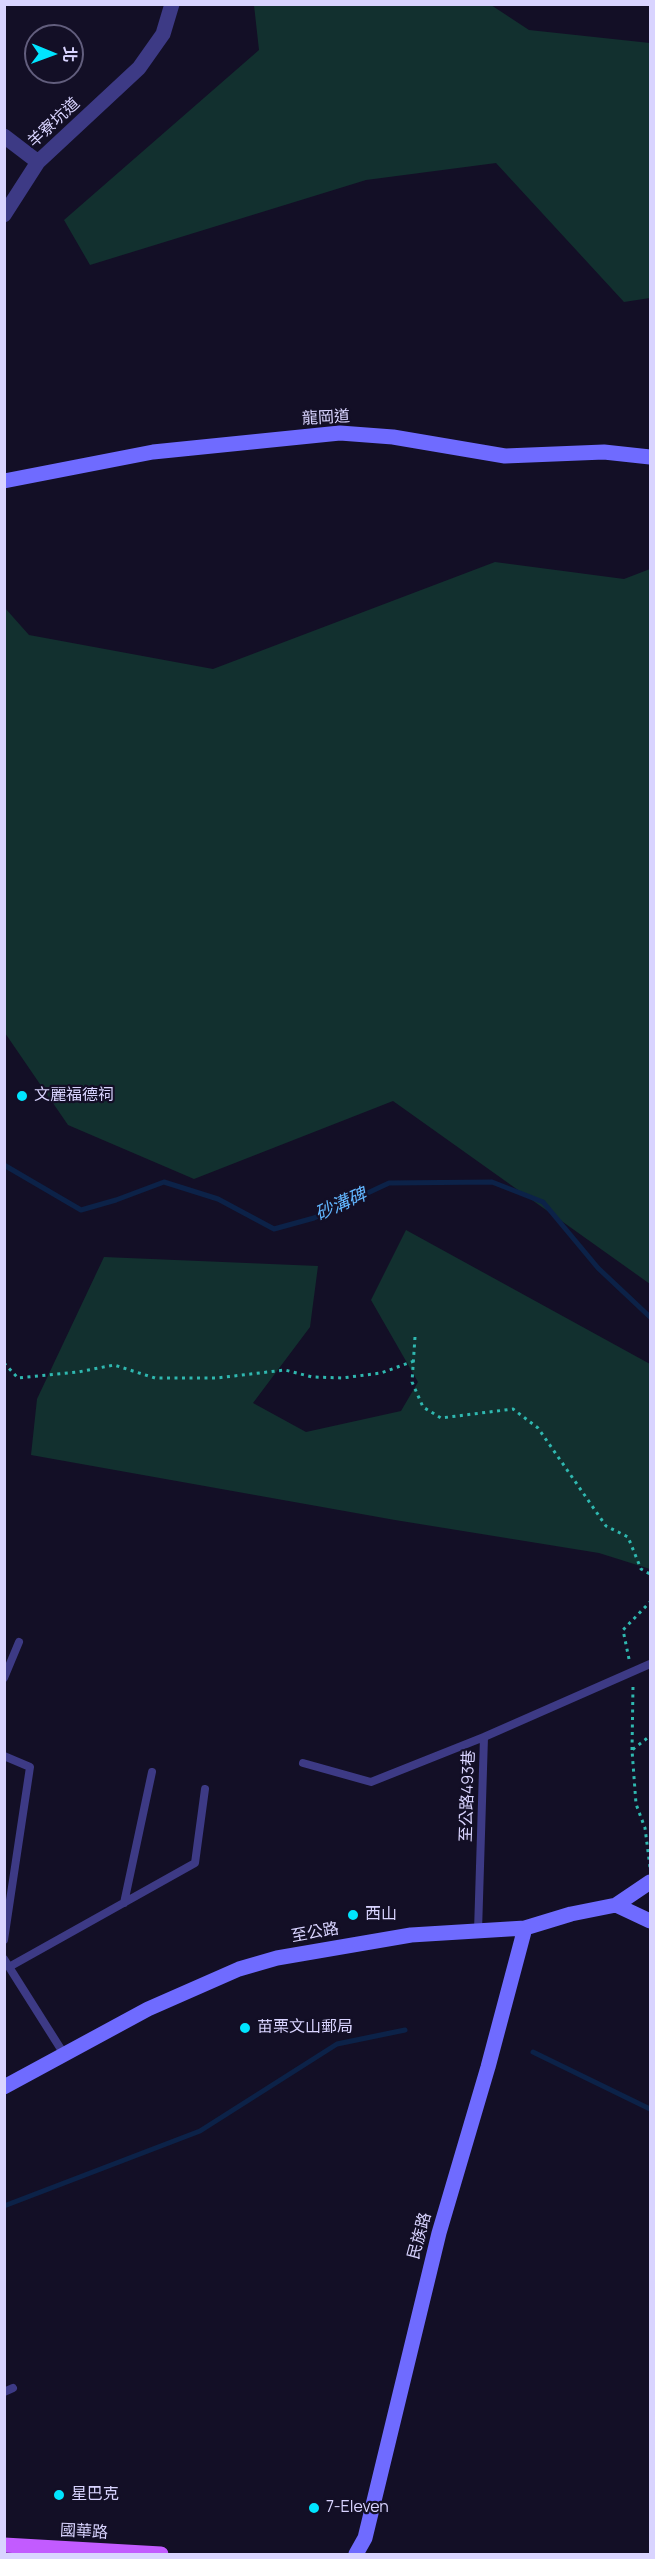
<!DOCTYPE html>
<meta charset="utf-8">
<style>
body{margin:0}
#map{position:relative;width:655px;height:2559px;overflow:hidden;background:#130f26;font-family:Manrope,"Noto Sans TC",sans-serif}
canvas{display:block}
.frame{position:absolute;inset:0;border:6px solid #d9d4ff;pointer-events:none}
.north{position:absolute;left:24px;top:24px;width:60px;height:60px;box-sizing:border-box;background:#130f26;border:2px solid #625e7d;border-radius:50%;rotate:91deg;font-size:16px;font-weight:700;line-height:24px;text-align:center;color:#d9d4ff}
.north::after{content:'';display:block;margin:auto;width:21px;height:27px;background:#00e5ff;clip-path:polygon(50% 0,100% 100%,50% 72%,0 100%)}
</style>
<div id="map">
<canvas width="655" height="2559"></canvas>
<div class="frame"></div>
<div class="north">北</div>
</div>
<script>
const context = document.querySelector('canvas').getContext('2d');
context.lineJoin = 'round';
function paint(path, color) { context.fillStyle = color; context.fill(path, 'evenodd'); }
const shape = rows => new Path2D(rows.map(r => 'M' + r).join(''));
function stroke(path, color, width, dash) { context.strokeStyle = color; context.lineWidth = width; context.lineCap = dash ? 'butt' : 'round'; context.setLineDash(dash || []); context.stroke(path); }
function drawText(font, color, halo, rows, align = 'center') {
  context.font = font + ' Manrope,"Noto Sans TC",sans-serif'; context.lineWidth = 4.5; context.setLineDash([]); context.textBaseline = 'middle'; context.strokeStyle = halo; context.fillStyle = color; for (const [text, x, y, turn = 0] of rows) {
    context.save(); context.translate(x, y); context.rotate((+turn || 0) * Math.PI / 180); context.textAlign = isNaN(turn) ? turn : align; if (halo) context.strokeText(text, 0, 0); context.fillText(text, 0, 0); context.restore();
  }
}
paint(shape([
 [254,5,491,5,529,30,650,43,650,298,624,302,496,163,366,180,90,265,64,220,259,50],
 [495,562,624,579,650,569,650,1284,393,1101,194,1179,68,1125,5,1033,5,608,29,635,213,669],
 [406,1230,650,1364,650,1569,599,1553,395,1520,31,1455,37,1399,104,1257,318,1266,310,1327,253,1403,306,1432,401,1411,418,1382,371,1300]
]), '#12302f');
stroke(shape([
 [4,1165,81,1210,116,1200,164,1182,218,1199,274,1229,314,1218,389,1183,492,1182,543,1202,598,1268,650,1317],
 [533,2052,650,2109],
 [4,2206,200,2131,337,2044,405,2030]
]), '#0c2248', 5);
stroke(shape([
 [415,1337,412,1382,423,1407,441,1418,513,1409,538,1428,606,1526,628,1537,641,1569,650,1574],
 [4,1363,18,1378,78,1372,114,1365,155,1378,217,1378,285,1370,312,1377,342,1378,381,1373,414,1361],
 [629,1659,623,1630,650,1602],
 [632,1750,633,1686],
 [650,1867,645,1828,636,1804,632,1750,650,1736]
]), '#2fb8b0', 3, [3, 4.5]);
stroke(shape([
 [4,1678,19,1642],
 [4,1756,30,1767,4,1940],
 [303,1763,371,1782,484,1737],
 [124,1903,152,1772],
 [478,1931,484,1737,650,1664],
 [4,1959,64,2054],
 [9,1967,195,1863,205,1789],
 [4,2392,13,2388]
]), '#3d3a85', 8);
stroke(shape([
 [4,136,38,162],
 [4,215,38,162,139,68,163,34,172,4]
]), '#3d3a85', 15);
stroke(shape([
 [4,481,153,452,340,433,393,437,505,456,604,452,650,457],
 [616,1905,650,1921],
 [4,2087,148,2009,239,1969,277,1958,411,1935,525,1928,571,1914,616,1905,650,1882],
 [356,2554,365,2538,439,2233,488,2067,525,1928]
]), '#6f6bff', 15);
stroke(shape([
 [4,2545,161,2554]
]), '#c25bff', 15);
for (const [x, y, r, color] of [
 [22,1096,6,"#00e5ff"],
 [353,1915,6,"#00e5ff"],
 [245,2028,6,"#00e5ff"],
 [59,2495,6,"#00e5ff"],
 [314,2508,6,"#00e5ff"]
]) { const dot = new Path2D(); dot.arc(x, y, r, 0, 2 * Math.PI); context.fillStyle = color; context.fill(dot); stroke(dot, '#130f26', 2); }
drawText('16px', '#d9d4ff', '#130f26', [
 ["羊寮坑道",54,123,-43],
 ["龍岡道",326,418,-3],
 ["至公路493巷",468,1796,-88],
 ["至公路",315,1933,-10],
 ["民族路",420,2236,-75],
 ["國華路",84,2532,3]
]);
drawText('16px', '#d9d4ff', '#130f26', [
 ["文麗福德祠",34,1096],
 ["西山",365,1915],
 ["苗栗文山郵局",257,2028],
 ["星巴克",71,2495],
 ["7-Eleven",326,2508]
], 'left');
drawText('italic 18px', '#62b6ff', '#130f26', [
 ["砂溝碑",341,1205,-24]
]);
</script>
